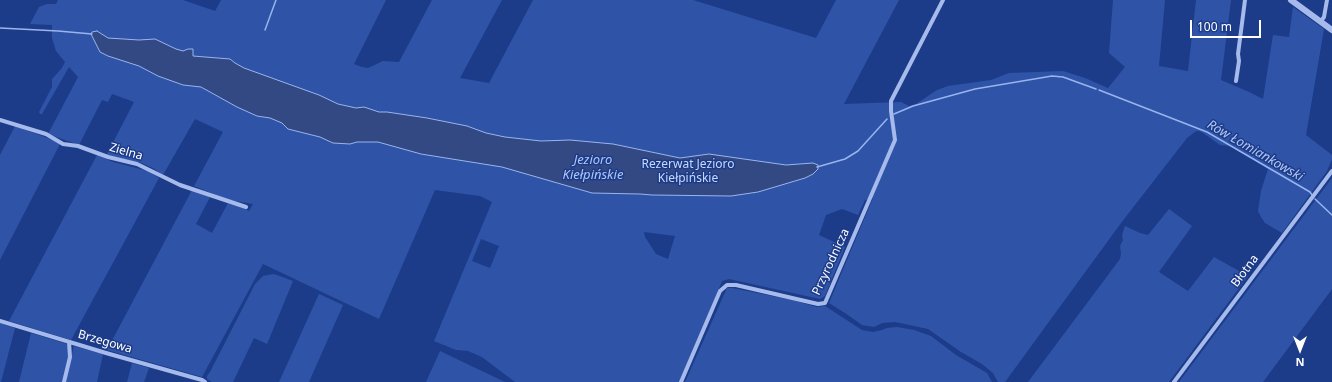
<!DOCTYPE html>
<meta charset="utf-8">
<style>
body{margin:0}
#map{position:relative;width:1332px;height:382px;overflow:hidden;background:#1c3c8a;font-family:"Noto Sans",sans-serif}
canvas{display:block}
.north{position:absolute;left:1280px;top:330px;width:40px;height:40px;-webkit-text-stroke:3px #1c3c8a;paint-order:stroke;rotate:180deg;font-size:11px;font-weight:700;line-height:16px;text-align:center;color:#fff}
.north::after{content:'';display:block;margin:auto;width:14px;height:18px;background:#fff;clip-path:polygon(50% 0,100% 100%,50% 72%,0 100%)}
.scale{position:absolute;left:1190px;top:20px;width:71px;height:18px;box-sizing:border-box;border:2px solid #fff;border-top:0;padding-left:5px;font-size:12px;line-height:14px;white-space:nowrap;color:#fff;-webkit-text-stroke:3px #1c3c8a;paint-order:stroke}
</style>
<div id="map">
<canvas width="1332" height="382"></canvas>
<div class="north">N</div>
<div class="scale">100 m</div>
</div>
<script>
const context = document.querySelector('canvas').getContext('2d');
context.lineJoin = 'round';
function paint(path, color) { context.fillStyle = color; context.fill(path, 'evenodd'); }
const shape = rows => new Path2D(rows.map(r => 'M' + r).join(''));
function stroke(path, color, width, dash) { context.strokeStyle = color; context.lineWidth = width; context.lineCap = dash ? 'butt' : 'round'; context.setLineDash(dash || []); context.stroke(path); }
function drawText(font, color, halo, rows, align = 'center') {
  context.font = font + ' "Noto Sans",sans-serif'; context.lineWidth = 3; context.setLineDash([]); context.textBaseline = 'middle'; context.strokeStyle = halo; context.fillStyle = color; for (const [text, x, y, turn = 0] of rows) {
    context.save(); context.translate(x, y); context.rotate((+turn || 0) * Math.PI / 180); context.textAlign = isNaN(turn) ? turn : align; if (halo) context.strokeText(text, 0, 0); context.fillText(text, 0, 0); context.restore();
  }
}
paint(shape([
 [58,0,183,0,215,11,221,0,386,0,354,64,362,67,368,68,383,61,399,62,432,0,502,0,460,78,489,83,533,0,693,0,816,38,836,0,899,0,844,104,901,102,909,106,916,104,937,90,948,86,991,80,1009,73,1063,71,1085,78,1108,88,1125,67,1109,53,1113,0,1165,0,1159,66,1188,71,1196,0,1231,0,1221,80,1249,92,1263,99,1273,35,1289,37,1293,7,1324,29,1306,135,1332,155,1332,159,1327,171,1282,233,1265,223,1261,217,1258,211,1261,191,1268,169,1231,146,1220,145,1203,133,1199,131,1196,131,1187,138,1121,223,1005,382,998,382,993,373,982,364,961,352,928,329,895,322,882,323,874,327,862,325,845,313,829,303,873,198,865,200,858,215,842,209,826,215,819,235,845,247,825,296,820,299,729,279,722,281,680,382,515,382,482,357,468,351,456,350,434,341,492,202,480,196,435,190,379,319,263,264,202,377,107,350,192,190,210,197,196,224,212,233,228,203,244,208,249,211,253,204,229,200,194,186,223,132,195,119,163,175,153,168,139,162,106,156,134,102,112,94,108,102,102,100,79,145,48,134,78,77,69,67,42,114,40,114,39,112,52,87,52,79,62,68,65,62,56,51,52,38,52,25,30,24,39,7,47,4,56,4],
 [644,232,675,236,668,259,656,254,645,237],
 [481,239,499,246,490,268,472,261],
 [15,126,53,140,60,144,0,260,0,155],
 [97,155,113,162,148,171,159,178,71,340,9,321],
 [1332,178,1332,289,1263,382,1179,382],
 [1169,209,1192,226,1159,272,1188,291,1214,257,1248,276,1169,382,1028,382,1120,259,1121,254,1120,246,1123,240,1122,235,1125,226,1140,233,1148,235],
 [273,274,277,275,293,281,267,344,254,338,233,382,212,382,207,379,207,376,210,372,255,284,263,276],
 [727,288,732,288,792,300,817,307,825,306,862,330,873,332,882,330,887,328,897,327,914,330,931,336,956,355,987,373,992,382,685,382],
 [319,294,343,305,309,382,279,382],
 [0,323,15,328,1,382,0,382],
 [31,333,67,344,69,349,69,356,63,382,19,382],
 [74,346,103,354,97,382,65,382],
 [440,351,465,363,505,382,426,382],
 [132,363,149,368,144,382,127,382]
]), '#2f54a7');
const water = shape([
 [97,31,108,38,139,40,155,39,176,49,183,51,188,49,193,49,193,56,230,59,235,63,244,68,319,95,338,104,356,108,364,107,379,112,387,112,427,118,467,126,486,133,505,137,541,141,570,140,613,144,680,158,709,154,786,165,813,163,818,165,818,169,813,174,805,178,758,192,731,196,652,195,640,194,592,193,502,167,421,154,378,142,357,142,350,144,333,143,320,137,288,129,282,123,270,118,257,116,237,107,201,87,183,85,158,76,139,66,108,56,100,52,91,34,92,32,97,31]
]);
paint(water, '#334984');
stroke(water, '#99b4ee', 1);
stroke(shape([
 [0,28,58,31,92,34],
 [265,30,276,0],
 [1099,90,1207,132,1310,192,1312,195],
 [894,114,913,106,975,89,1052,76,1063,77,1096,89],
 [817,167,845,159,858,151,887,119],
 [1315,199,1332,215]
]), '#99b4ee', 1.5);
stroke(shape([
 [1321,21,1324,17,1327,0],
 [1236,81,1239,61,1238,54,1245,0],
 [0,120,46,134,63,144,78,146,108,157,137,164,180,185,246,207],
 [0,321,106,353,202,380,205,382],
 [64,382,70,357,69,342],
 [681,382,720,291,727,285,736,285,818,304,825,303,895,140,891,111,891,101,943,0],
 [1174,382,1332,171]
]), '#a6bbec', 4);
stroke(shape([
 [1291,0,1332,30]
]), '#a6bbec', 6);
drawText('12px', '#fff', '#1c3c8a', [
 ["Zielna",126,152,16],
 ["Przyrodnicza",831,262,-65],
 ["Błotna",1245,271,-53],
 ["Brzegowa",105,342,16]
]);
drawText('12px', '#cbd9f9', '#1c3c8a', [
 ["Rezerwat Jezioro",688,165],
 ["Kiełpińskie",688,179]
]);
drawText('italic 13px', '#b2c6f3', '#1c3c8a', [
 ["Rów Łomiankowski",1255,151,30],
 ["Jezioro",593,160],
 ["Kiełpińskie",593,175]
]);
</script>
